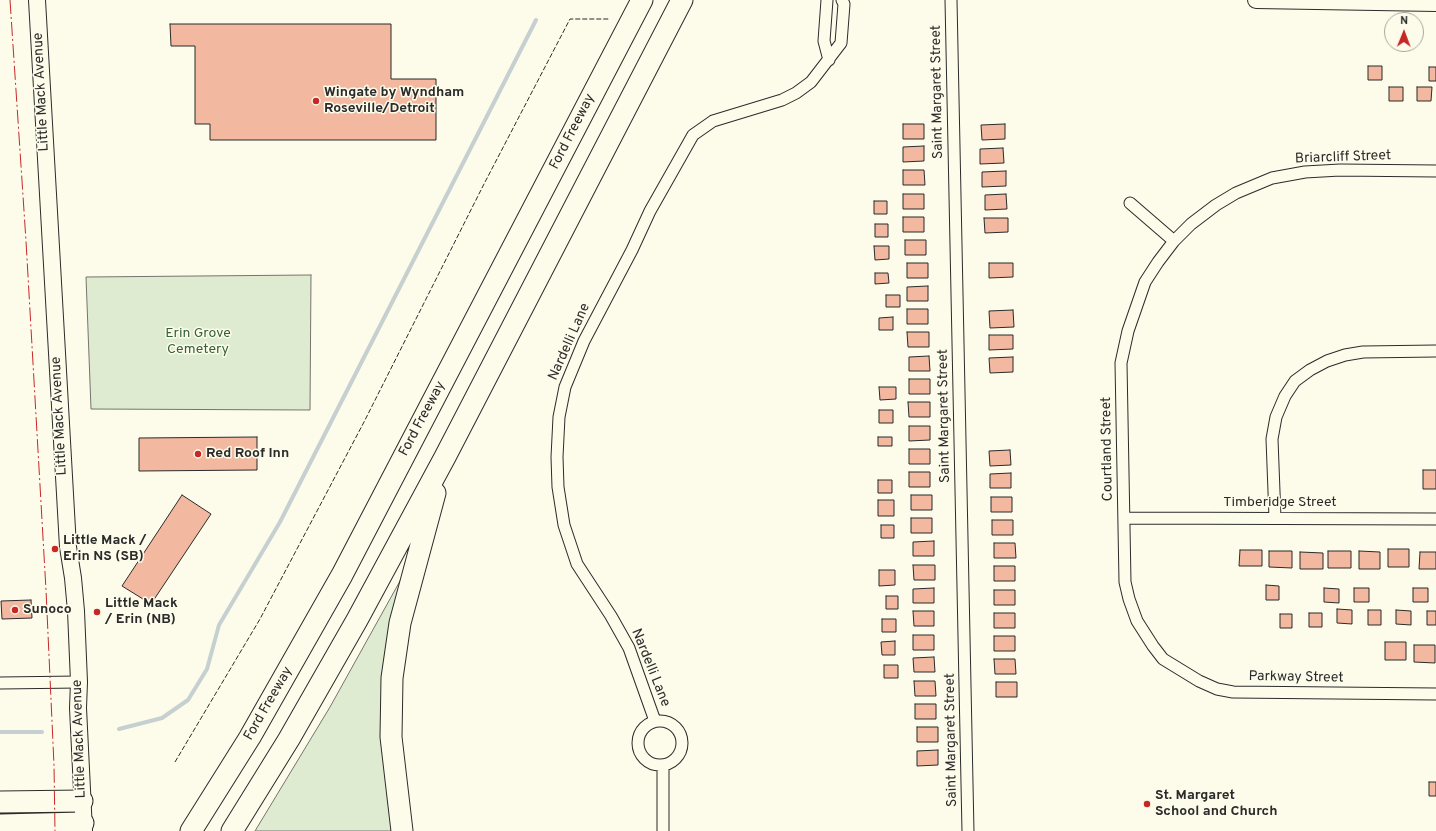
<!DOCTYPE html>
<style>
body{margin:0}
#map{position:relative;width:1436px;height:831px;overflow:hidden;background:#fdfbea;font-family:Overpass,sans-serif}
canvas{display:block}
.north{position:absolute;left:1384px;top:12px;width:40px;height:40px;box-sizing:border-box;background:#fdfbea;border:1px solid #a9a89e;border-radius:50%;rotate:1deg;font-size:11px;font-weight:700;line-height:16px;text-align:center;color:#2b2b2b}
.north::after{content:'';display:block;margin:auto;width:14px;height:18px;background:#c62828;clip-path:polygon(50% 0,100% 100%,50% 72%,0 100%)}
</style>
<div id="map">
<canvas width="1436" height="831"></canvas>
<div class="north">N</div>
</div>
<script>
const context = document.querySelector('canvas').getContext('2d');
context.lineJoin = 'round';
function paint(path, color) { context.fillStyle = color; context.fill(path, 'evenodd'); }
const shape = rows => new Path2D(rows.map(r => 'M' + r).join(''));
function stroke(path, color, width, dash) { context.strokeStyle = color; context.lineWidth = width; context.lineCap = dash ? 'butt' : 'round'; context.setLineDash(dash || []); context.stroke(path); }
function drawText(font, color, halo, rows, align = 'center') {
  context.font = font + ' Overpass,sans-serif'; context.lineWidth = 3; context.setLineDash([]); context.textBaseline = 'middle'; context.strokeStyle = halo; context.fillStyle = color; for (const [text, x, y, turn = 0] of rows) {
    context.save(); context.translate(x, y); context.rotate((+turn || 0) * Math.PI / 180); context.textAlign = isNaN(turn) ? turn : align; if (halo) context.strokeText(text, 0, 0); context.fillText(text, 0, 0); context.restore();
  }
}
const green = shape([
 [311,275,310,410,91,409,86,277,311,275],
 [400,581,403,582,395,831,255,831,330,707,400,581]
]);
paint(green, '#deebd1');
stroke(green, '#74746e', 1);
stroke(shape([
 [119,729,162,718,188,700,207,669,219,625,280,522,536,20],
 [0,732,42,732]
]), '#c7d0d0', 4);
const building = shape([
 [170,24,391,24,391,79,436,79,436,140,210,140,210,124,195,124,195,46,171,46,170,24],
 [1368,66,1382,66,1382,80,1368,80,1368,66],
 [1429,67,1436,67,1436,81,1429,81,1429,67],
 [1389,87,1403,87,1403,101,1389,101,1389,87],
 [1417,87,1432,87,1431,101,1417,101,1417,87],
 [903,124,924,124,924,139,903,139,903,124],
 [1005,124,1005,139,982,140,981,125,1005,124],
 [924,146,924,161,903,162,903,147,924,146],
 [1003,148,1004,163,980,164,980,149,1003,148],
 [903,170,924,170,925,185,903,185,903,170],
 [1006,171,1006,186,982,187,982,172,1006,171],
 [903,194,924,194,924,209,903,209,903,194],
 [1006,194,1007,209,985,210,985,195,1006,194],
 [874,201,887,201,887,214,874,214,874,201],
 [903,217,924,217,924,232,903,232,903,217],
 [984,218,1008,218,1008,232,985,233,984,218],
 [875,224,888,224,888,237,875,237,875,224],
 [905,240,926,240,926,255,905,255,905,240],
 [874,246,889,246,889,259,875,260,874,246],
 [907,263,928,263,928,278,907,278,907,263],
 [989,263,1013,263,1013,277,989,278,989,263],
 [875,273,888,273,889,283,875,284,875,273],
 [928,286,928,301,907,301,907,287,928,286],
 [886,295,900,295,900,307,886,307,886,295],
 [907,309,928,309,928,324,907,324,907,309],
 [1013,310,1014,327,990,328,989,311,1013,310],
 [893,317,893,330,879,330,879,318,893,317],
 [907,332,929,332,929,347,908,347,907,332],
 [989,335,1013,335,1013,349,989,350,989,335],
 [929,356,930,371,909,371,909,357,929,356],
 [1013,357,1013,372,990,373,989,358,1013,357],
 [909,379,930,379,930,394,909,394,909,379],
 [879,387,896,387,896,399,880,400,879,387],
 [908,402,930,402,930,417,909,417,908,402],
 [879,410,893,410,893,423,879,423,879,410],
 [909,426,930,426,930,440,909,441,909,426],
 [257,437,257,470,139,471,139,438,257,437],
 [878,437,892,437,892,446,878,446,878,437],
 [909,449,930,449,930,464,909,464,909,449],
 [1010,450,1011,465,990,466,989,451,1010,450],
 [1423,470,1436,470,1436,489,1423,489,1423,470],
 [909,472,930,472,930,487,909,487,909,472],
 [1011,473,1011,488,990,488,990,474,1011,473],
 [878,480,892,480,892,493,878,493,878,480],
 [182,495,211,514,151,604,122,586,182,495],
 [911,495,932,495,932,510,911,510,911,495],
 [991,497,1012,497,1012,512,991,512,991,497],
 [878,500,894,500,894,516,878,516,878,500],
 [911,518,932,518,932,533,911,533,911,518],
 [992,520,1013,520,1013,535,992,535,992,520],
 [881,525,894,525,894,538,881,538,881,525],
 [934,541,934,556,913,556,913,542,934,541],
 [994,543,1015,543,1016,558,994,558,994,543],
 [1388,549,1409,549,1409,567,1388,567,1388,549],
 [1240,550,1262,550,1262,566,1239,566,1240,550],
 [1269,551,1292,551,1292,568,1269,567,1269,551],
 [1328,551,1351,551,1351,568,1328,568,1328,551],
 [1359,551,1380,552,1380,569,1359,569,1359,551],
 [1300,552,1323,553,1323,569,1300,569,1300,552],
 [1420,552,1436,552,1436,569,1419,569,1420,552],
 [913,565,935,565,935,580,914,580,913,565],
 [994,566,1015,566,1015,581,994,581,994,566],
 [879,570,895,570,895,585,879,586,879,570],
 [1266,585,1279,586,1279,600,1266,600,1266,585],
 [934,588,934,603,913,603,913,589,934,588],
 [1324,588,1339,589,1339,603,1324,602,1324,588],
 [1354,588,1369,588,1369,602,1354,602,1354,588],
 [1413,588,1428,588,1428,602,1413,602,1413,588],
 [994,590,1015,590,1015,605,994,605,994,590],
 [886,596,898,596,898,609,886,609,886,596],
 [31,600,32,618,2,619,1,601,31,600],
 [1337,609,1352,610,1352,624,1337,623,1337,609],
 [1368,610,1381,610,1381,625,1368,625,1368,610],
 [1396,610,1411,611,1411,625,1396,624,1396,610],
 [913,611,934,611,934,626,914,626,913,611],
 [1427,611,1436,611,1436,625,1427,625,1427,611],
 [994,613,1015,613,1015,628,994,628,994,613],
 [1309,613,1322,613,1322,627,1309,627,1309,613],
 [1280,614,1292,614,1292,628,1280,628,1280,614],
 [882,619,896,619,896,632,882,632,882,619],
 [913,635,934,635,934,650,913,650,913,635],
 [994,636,1015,636,1015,651,994,651,994,636],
 [895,641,895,655,882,655,881,642,895,641],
 [1385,642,1406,642,1406,660,1385,660,1385,642],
 [1414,645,1435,645,1435,663,1414,662,1414,645],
 [934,657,935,672,914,672,913,658,934,657],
 [994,659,1015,659,1016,674,995,674,994,659],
 [884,665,898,665,898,678,884,678,884,665],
 [914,681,935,681,936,696,915,696,914,681],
 [996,682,1017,682,1017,697,996,697,996,682],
 [915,704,936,704,936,719,915,719,915,704],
 [917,727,938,727,938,742,917,742,917,727],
 [938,750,938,765,917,766,917,751,938,750],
 [1429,782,1436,782,1436,796,1429,796,1429,782]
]);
paint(building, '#f2b8a0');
stroke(building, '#2b2b2b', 1);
const minor = shape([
 [827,0,824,41,829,60],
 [951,0,968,831],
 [1436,171,1340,170,1305,172,1272,178,1236,193,1216,205,1191,224,1174,241,1158,262,1145,282,1128,331,1121,363,1125,582,1129,599,1137,621,1153,646,1163,659,1199,681,1217,689,1233,692,1436,694],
 [1130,203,1174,241],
 [1125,518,1436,519],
 [1275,518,1272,439,1276,417,1285,396,1295,381,1310,370,1327,361,1345,355,1363,352,1436,351],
 [0,683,79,682],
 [655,721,629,648,611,616,577,564,564,525,558,487,557,457,559,417,565,387,584,341,632,250,650,211,693,135,713,121,782,100,796,93,811,82,841,43,844,4,842,0],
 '638 743a22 22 0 1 1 44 0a22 22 0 1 1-44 0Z',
 [663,765,663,831]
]);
const secondary = shape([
 [37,0,68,547,73,578,76,611,79,682,78,708,84,831],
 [1256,0,1436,3]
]);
const motorway = shape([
 [0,802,82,801],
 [0,825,83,823],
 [191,831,250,737,342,575,642,0],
 [232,831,289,739,357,620,445,457,682,0],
 [402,831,391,737,392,678,400,623,435,493]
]);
stroke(minor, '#2b2b2b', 13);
stroke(secondary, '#2b2b2b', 18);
stroke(motorway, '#2b2b2b', 23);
stroke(minor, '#fdfbea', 11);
stroke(secondary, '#fdfbea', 16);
stroke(motorway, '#fdfbea', 21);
stroke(shape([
 [175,762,260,619,364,422,484,184,570,19,610,19]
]), '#2b2b2b', 1, [5, 2]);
stroke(shape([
 [10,0,26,241,46,590,54,765,55,831]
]), '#c62828', 1, [14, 3, 2, 3]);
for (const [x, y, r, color] of [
 [316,101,4,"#c62828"],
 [198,454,4,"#c62828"],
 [55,549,4,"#c62828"],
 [15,610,4,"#c62828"],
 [97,612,4,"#c62828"],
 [1147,804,4,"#c62828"]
]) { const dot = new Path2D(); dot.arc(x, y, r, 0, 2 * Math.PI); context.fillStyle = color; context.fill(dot); stroke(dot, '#fdfbea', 1.5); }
drawText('14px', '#2b2b2b', '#fdfbea', [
 ["Little Mack Avenue",42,92,-93],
 ["Saint Margaret Street",938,92,-91],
 ["Ford Freeway",573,132,-63],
 ["Briarcliff Street",1343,158,-2],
 ["Nardelli Lane",570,342,-66],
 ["Little Mack Avenue",60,416,-93],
 ["Saint Margaret Street",945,416,-91],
 ["Ford Freeway",423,419,-62],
 ["Courtland Street",1108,449,-91],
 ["Timberidge Street",1280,503],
 ["Nardelli Lane",650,668,68],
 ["Parkway Street",1296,678,1],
 ["Ford Freeway",269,704,-60],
 ["Little Mack Avenue",80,739,-92],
 ["Saint Margaret Street",952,740,-91]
]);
drawText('bold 14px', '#2b2b2b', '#fdfbea', [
 ["Wingate by Wyndham",324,93],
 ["Roseville/Detroit",324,109],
 ["Red Roof Inn",206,454],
 ["Little Mack /",63,541],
 ["Erin NS (SB)",63,557],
 ["Little Mack",105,604],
 ["/ Erin (NB)",105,620],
 ["Sunoco",23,610],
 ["St. Margaret",1155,796],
 ["School and Church",1155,812]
], 'left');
drawText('14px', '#34623c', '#fdfbea', [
 ["Erin Grove",198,334],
 ["Cemetery",198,350]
]);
</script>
